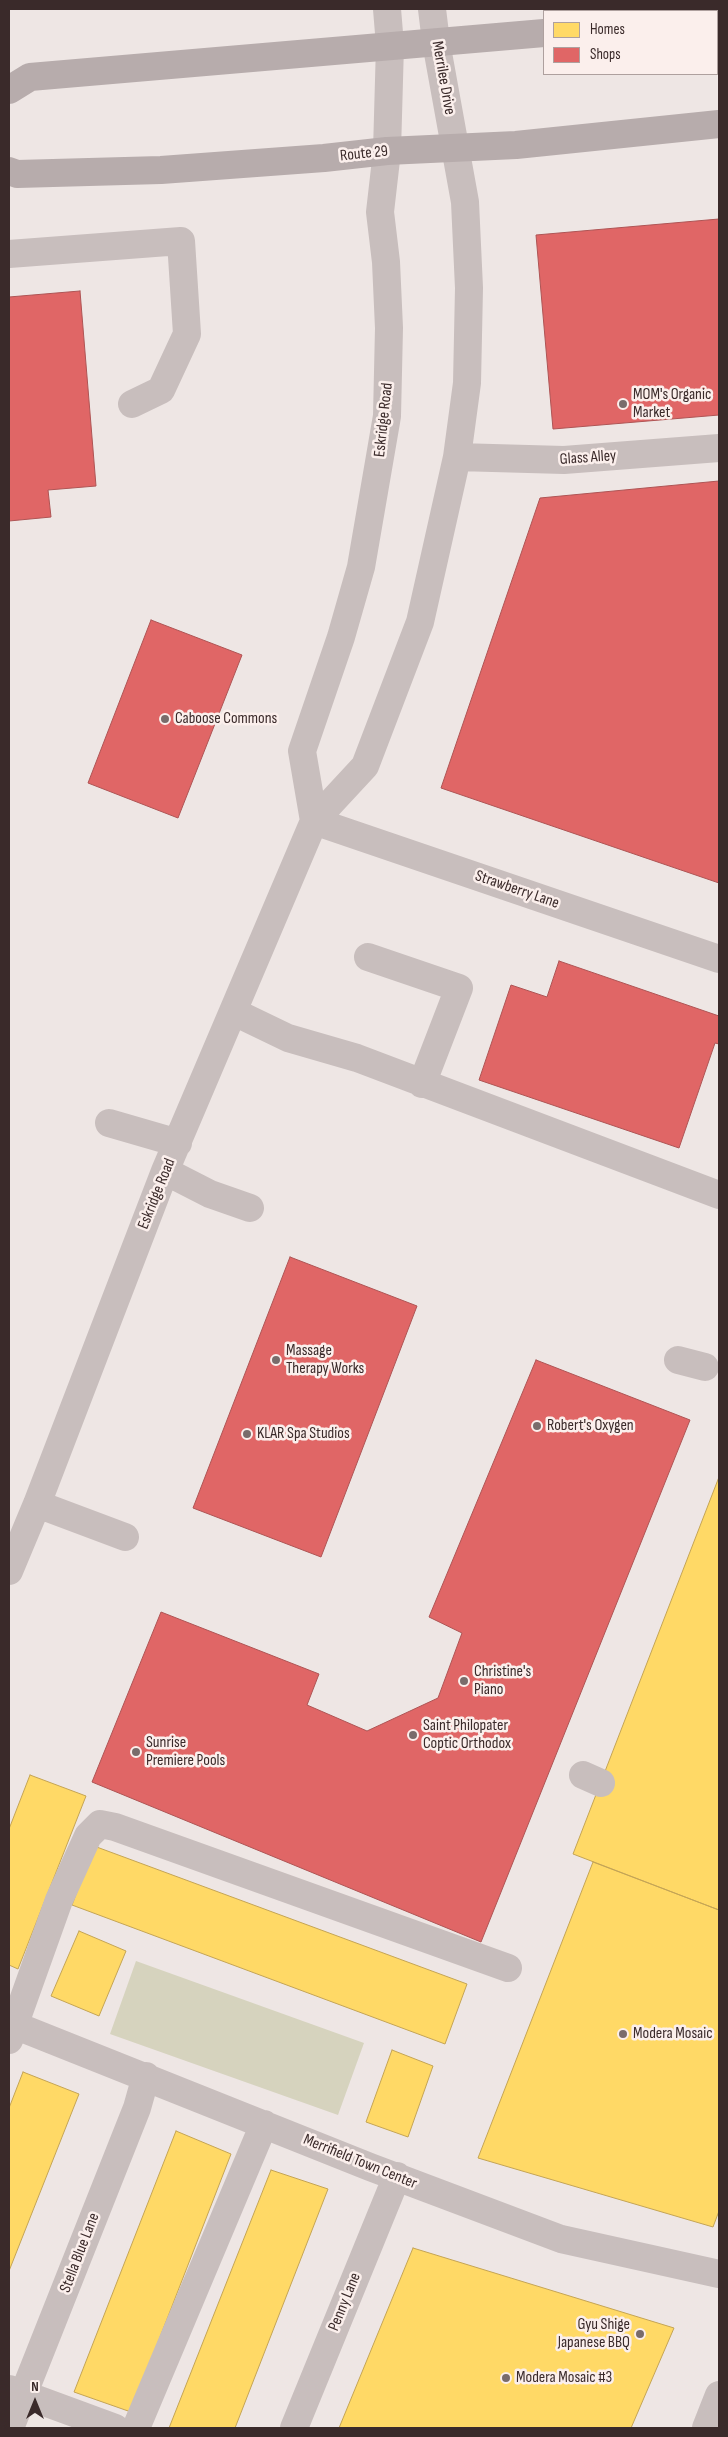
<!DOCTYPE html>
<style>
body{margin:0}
#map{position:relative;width:728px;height:2437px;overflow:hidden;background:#eee6e4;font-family:"Sofia Sans Condensed",sans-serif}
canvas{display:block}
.frame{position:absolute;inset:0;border:10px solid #3a2a2a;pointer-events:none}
.legend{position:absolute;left:543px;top:10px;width:175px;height:65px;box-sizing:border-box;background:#fbefec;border:1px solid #aea09e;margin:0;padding:6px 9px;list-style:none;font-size:15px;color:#3a2a2a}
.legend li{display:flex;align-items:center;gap:10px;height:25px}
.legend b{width:25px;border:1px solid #aea09e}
.north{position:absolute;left:10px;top:2377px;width:50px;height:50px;-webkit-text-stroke:4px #fbefec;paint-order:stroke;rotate:0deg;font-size:14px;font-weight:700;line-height:20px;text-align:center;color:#3a2a2a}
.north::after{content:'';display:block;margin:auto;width:18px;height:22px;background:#3a2a2a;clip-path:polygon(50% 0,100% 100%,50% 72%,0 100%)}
</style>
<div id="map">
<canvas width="728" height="2437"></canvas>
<div class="frame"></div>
<ul class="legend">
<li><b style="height:14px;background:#ffd966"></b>Homes</li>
<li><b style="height:14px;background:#e06666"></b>Shops</li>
</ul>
<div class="north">N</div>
</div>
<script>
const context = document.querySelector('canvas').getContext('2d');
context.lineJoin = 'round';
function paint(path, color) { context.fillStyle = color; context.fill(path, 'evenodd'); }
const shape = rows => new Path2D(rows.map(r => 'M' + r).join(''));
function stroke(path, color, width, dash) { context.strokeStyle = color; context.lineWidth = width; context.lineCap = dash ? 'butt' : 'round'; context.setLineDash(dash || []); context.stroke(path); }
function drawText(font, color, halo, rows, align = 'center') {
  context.font = font + ' "Sofia Sans Condensed",sans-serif'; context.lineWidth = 5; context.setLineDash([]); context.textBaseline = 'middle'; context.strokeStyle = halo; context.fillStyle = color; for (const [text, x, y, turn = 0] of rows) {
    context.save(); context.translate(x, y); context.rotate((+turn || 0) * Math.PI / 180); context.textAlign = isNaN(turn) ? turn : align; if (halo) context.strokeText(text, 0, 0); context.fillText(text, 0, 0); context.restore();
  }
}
paint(shape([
 [136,1961,364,2043,338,2115,110,2034]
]), '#d6d3be');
const homes = shape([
 [719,1477,719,1910,573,1854,719,1477],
 [30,1775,86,1796,18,1969,9,1965,9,1829,30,1775],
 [94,1846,467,1984,445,2044,72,1905,94,1846],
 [593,1862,719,1910,719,2211,713,2227,478,2158,593,1862],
 [79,1931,126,1951,99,2016,51,1996,79,1931],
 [392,2050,433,2066,408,2137,366,2122,392,2050],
 [23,2072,79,2094,9,2271,9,2108,23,2072],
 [176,2131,231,2154,131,2412,74,2392,176,2131],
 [271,2170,328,2189,235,2428,169,2428,271,2170],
 [413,2248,674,2328,631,2428,339,2428,413,2248]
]);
paint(homes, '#ffd966');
stroke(homes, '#c4a454', 1);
const shops = shape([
 [719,219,719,415,553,429,536,235,719,219],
 [80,291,96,486,48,490,51,517,9,521,9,297,80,291],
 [719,481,719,883,441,788,540,498,719,481],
 [151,620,242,655,178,818,88,783,151,620],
 [559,961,719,1016,719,1044,715,1043,679,1148,479,1080,511,985,547,997,559,961],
 [290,1257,417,1306,321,1557,193,1508,290,1257],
 [536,1360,690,1420,481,1942,92,1782,161,1612,319,1674,307,1705,367,1731,438,1698,462,1633,429,1617,536,1360]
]);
paint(shops, '#e06666');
stroke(shops, '#ae5454', 1);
stroke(shape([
 [9,254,181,241,187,334,161,390,132,404],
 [457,457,564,460,719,448],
 [314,821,302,751,341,637,361,567,387,416,389,328,386,262,380,212,387,151,390,45,387,9],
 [314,821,719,959],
 [368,957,459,988,422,1084],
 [234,1012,288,1038,357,1058,719,1195],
 [109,1123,178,1143],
 [165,1171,210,1194,250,1208],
 [678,1360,705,1367],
 [37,1504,125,1537],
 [9,1571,37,1504,165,1171,314,821,365,766,420,622,457,457,467,383,469,288,465,202,436,42,432,9],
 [583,1775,601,1783],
 [9,2023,370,2167,561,2239,719,2274],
 [9,2040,59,1900,88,1836,100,1824,115,1827,508,1968],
 [9,2389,115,2428],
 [10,2428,137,2108,146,2076],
 [136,2428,264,2124],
 [294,2428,397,2176],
 [706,2428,719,2395]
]), '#c8bebd', 28);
stroke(shape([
 [717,14,719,13],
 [9,90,30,77,544,33],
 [9,171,17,174,161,170,324,158,387,151,516,145,719,124]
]), '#b7acac', 28);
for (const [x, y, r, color] of [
 [623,404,5,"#796c6b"],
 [165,719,5,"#796c6b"],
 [276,1360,5,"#796c6b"],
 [537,1426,5,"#796c6b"],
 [247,1434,5,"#796c6b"],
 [464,1681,5,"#796c6b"],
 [413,1735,5,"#796c6b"],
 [136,1752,5,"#796c6b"],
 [623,2034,5,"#796c6b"],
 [640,2334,5,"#796c6b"],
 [506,2378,5,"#796c6b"]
]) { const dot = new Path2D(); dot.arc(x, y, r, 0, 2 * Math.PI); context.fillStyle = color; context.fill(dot); stroke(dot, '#fbefec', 2); }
drawText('16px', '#3a2a2a', '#fbefec', [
 ["Merrilee Drive",443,78,80],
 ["Route 29",364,154,-6],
 ["Eskridge Road",384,420,-84],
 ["Glass Alley",588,458,-4],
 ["Strawberry Lane",517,890,19],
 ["Eskridge Road",157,1194,-68],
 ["Merrifield Town Center",360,2162,22],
 ["Stella Blue Lane",80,2253,-69],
 ["Penny Lane",345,2302,-68]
]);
drawText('16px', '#3a2a2a', '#fbefec', [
 ["MOM's Organic",633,395],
 ["Market",633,413],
 ["Caboose Commons",175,719],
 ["Massage",286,1351],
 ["Therapy Works",286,1369],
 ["Robert's Oxygen",547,1426],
 ["KLAR Spa Studios",257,1434],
 ["Christine's",474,1672],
 ["Piano",474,1690],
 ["Saint Philopater",423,1726],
 ["Coptic Orthodox",423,1744],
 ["Sunrise",146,1743],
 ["Premiere Pools",146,1761],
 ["Modera Mosaic",633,2034],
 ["Gyu Shige",630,2325,"right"],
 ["Japanese BBQ",630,2343,"right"],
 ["Modera Mosaic #3",516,2378]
], 'left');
</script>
